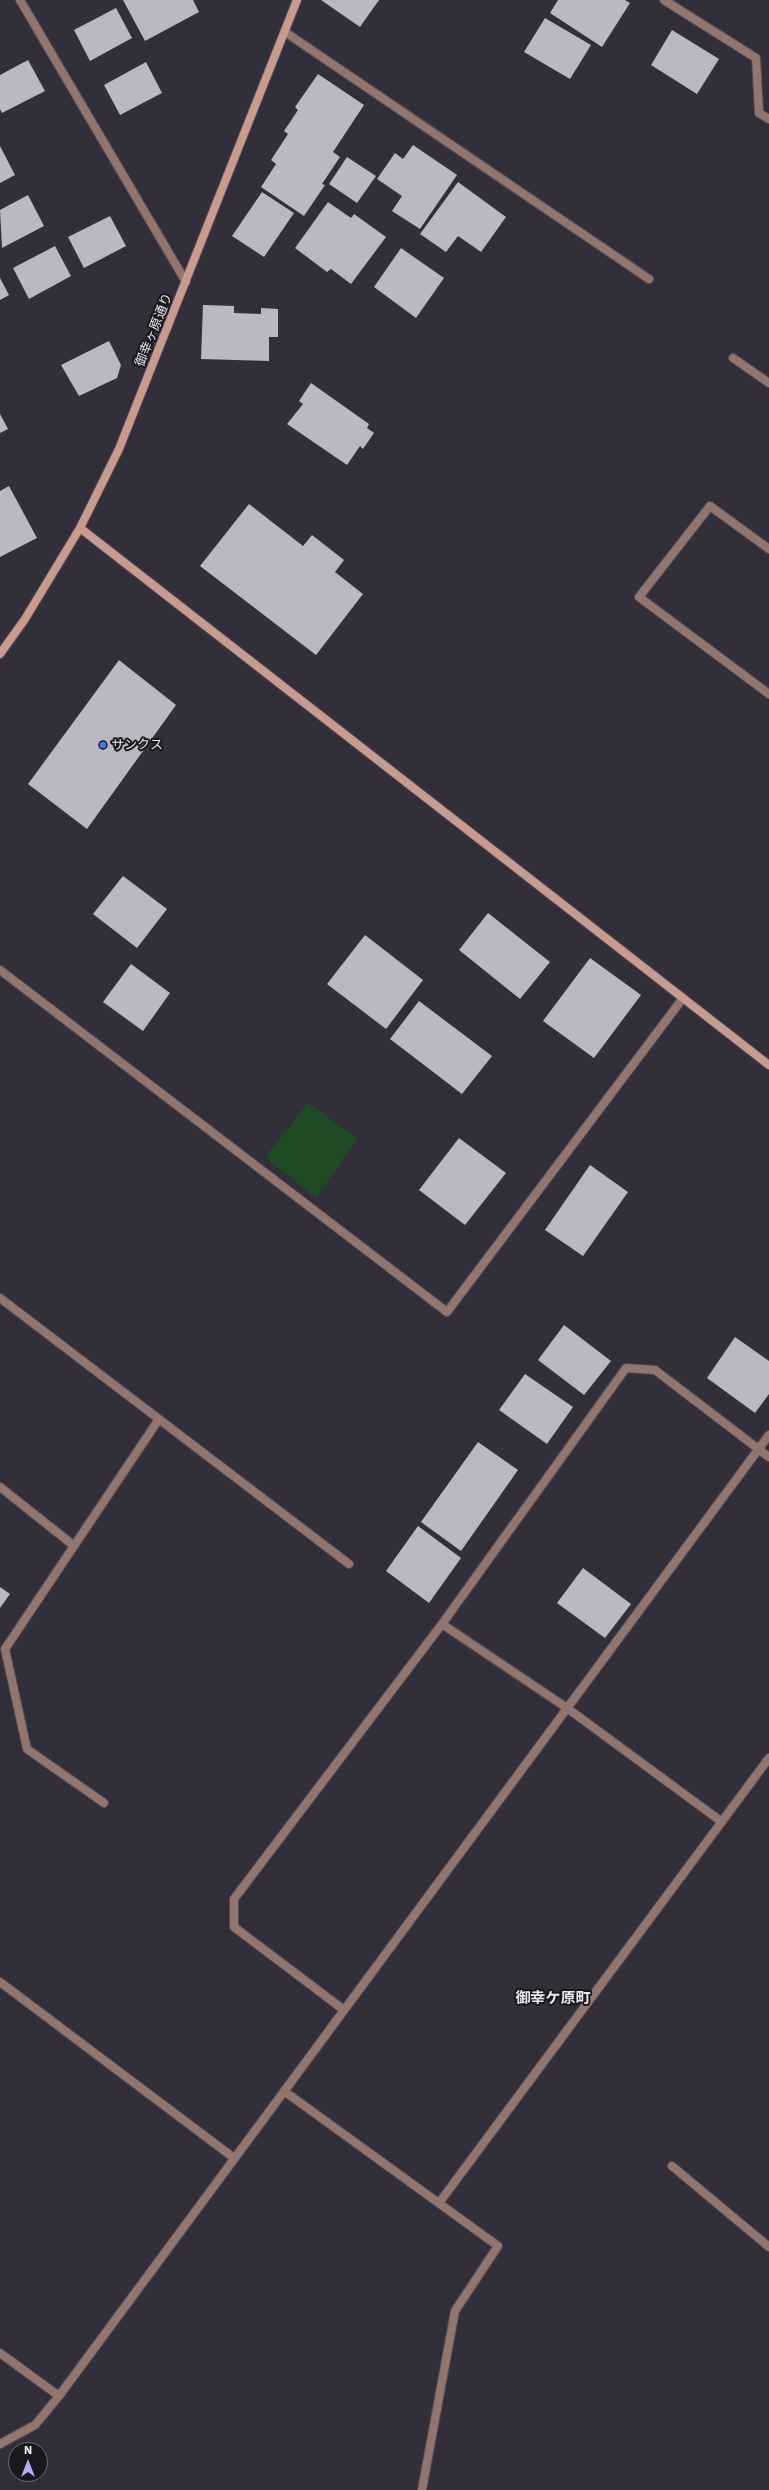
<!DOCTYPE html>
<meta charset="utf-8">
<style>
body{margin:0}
#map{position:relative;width:769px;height:2490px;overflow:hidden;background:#322f3a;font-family:"Work Sans",sans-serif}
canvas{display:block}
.north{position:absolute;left:8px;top:2442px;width:40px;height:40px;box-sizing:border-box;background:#19181d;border:1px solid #6d6b71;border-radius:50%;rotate:0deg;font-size:11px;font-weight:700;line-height:16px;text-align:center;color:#eae8ef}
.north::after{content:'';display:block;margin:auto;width:14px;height:18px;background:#bbaaf6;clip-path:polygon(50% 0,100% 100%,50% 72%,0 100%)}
</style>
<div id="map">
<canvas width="769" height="2490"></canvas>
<div class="north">N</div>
</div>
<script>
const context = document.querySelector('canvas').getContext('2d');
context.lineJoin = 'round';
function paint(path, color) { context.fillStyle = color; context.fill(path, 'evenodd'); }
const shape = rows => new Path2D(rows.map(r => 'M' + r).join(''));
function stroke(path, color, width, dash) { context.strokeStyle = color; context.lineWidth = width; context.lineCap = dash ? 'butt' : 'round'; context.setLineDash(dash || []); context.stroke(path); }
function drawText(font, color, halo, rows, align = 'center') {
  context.font = font + ' "Work Sans","Noto Sans JP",sans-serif'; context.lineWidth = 4; context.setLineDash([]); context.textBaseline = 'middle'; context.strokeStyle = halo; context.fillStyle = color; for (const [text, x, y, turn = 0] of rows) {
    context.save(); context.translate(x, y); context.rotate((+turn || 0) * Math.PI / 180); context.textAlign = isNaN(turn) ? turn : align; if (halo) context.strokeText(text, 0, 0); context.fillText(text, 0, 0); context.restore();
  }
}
paint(shape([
 [308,1103,357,1138,316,1198,265,1157]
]), '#1f4b24');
paint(shape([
 [123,0,193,0,199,12,145,41],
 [321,0,379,0,360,27],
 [558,0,625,0,630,3,602,47,550,13],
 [116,8,132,38,90,61,74,30],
 [545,18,591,45,570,79,524,52],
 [672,30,719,59,697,94,651,65],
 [28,60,45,91,2,113,0,109,0,75],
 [146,62,162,93,120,115,104,85],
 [318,74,364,105,333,152,340,157,322,184,325,185,304,216,261,187,276,164,271,160,288,134,284,131,298,110,295,107],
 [413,145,457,175,420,229,392,211,402,196,377,179,395,153,403,159],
 [0,146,15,175,0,183],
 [347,157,376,176,357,203,329,184],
 [458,182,506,217,481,252,458,236,446,252,420,234],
 [262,192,294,213,264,257,232,236],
 [28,195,44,226,2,248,0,210],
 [328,202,351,218,354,214,386,237,351,284,331,269,327,272,295,248],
 [110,216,126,246,84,268,68,237],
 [55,246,71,276,29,299,13,268],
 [401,248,444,278,416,318,374,287],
 [0,278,9,295,0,300],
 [203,305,234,306,234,313,261,314,261,308,278,309,278,337,269,337,269,361,201,359],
 [109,341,121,365,117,378,79,396,61,365],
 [311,383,369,424,367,428,374,433,363,449,360,446,347,465,287,424,303,404,299,401],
 [0,414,8,429,0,433],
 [9,486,37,538,0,557,0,491],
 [249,504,303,546,312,535,344,560,335,572,363,594,316,655,200,566],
 [119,660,176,705,87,829,28,784],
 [123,876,167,909,137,948,93,914],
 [488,913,550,962,520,999,459,950],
 [365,935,423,980,386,1029,327,984],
 [590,958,641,995,594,1058,543,1021],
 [131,964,170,993,143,1031,103,1002],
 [419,1001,492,1056,462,1094,390,1039],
 [459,1138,506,1173,465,1225,419,1190],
 [590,1165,628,1192,583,1256,545,1230],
 [564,1325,611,1361,584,1395,538,1360],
 [735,1337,769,1361,769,1394,755,1413,707,1378],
 [525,1374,573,1407,547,1444,499,1410],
 [478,1442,518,1470,461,1551,421,1522],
 [418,1526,461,1558,429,1603,386,1571],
 [583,1568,631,1604,605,1638,557,1603],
 [0,1587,10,1594,0,1608]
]), '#bbb8c5');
const street = shape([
 [20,0,186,282],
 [664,0,756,58,759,113,769,119],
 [285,32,649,279],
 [733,358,769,383],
 [769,549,710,506,639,597,769,694],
 [0,970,447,1312,683,998],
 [0,1298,349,1564],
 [0,1487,73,1545],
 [442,1624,567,1708,722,1822],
 [104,1803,27,1749,5,1649,159,1419],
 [0,1982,234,2158],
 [344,2010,234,1927,234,1899,442,1624,626,1368,655,1370,769,1457],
 [284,2091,498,2246,455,2311,422,2490],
 [672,2166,769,2247],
 [439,2203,769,1758],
 [0,2353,59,2396],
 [0,2444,35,2425,59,2396,769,1435]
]);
const secondary = shape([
 [80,528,769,1065],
 [0,654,25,619,80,528,119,449,297,0]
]);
stroke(street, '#4f4d57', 10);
stroke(secondary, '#4f4d57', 10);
stroke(street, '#92756d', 8);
stroke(secondary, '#c99a8e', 8);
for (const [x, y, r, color] of [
 [103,745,4,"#3f7fe0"]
]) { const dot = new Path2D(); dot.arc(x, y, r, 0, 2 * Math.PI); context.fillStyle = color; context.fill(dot); stroke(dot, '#19181d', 1.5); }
drawText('13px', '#eae8ef', '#19181d', [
 ["御幸ヶ原通り",154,330,-68]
]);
drawText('13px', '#eae8ef', '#19181d', [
 ["サンクス",111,745]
], 'left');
drawText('bold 15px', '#eae8ef', '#19181d', [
 ["御幸ケ原町",553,1999]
]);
</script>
